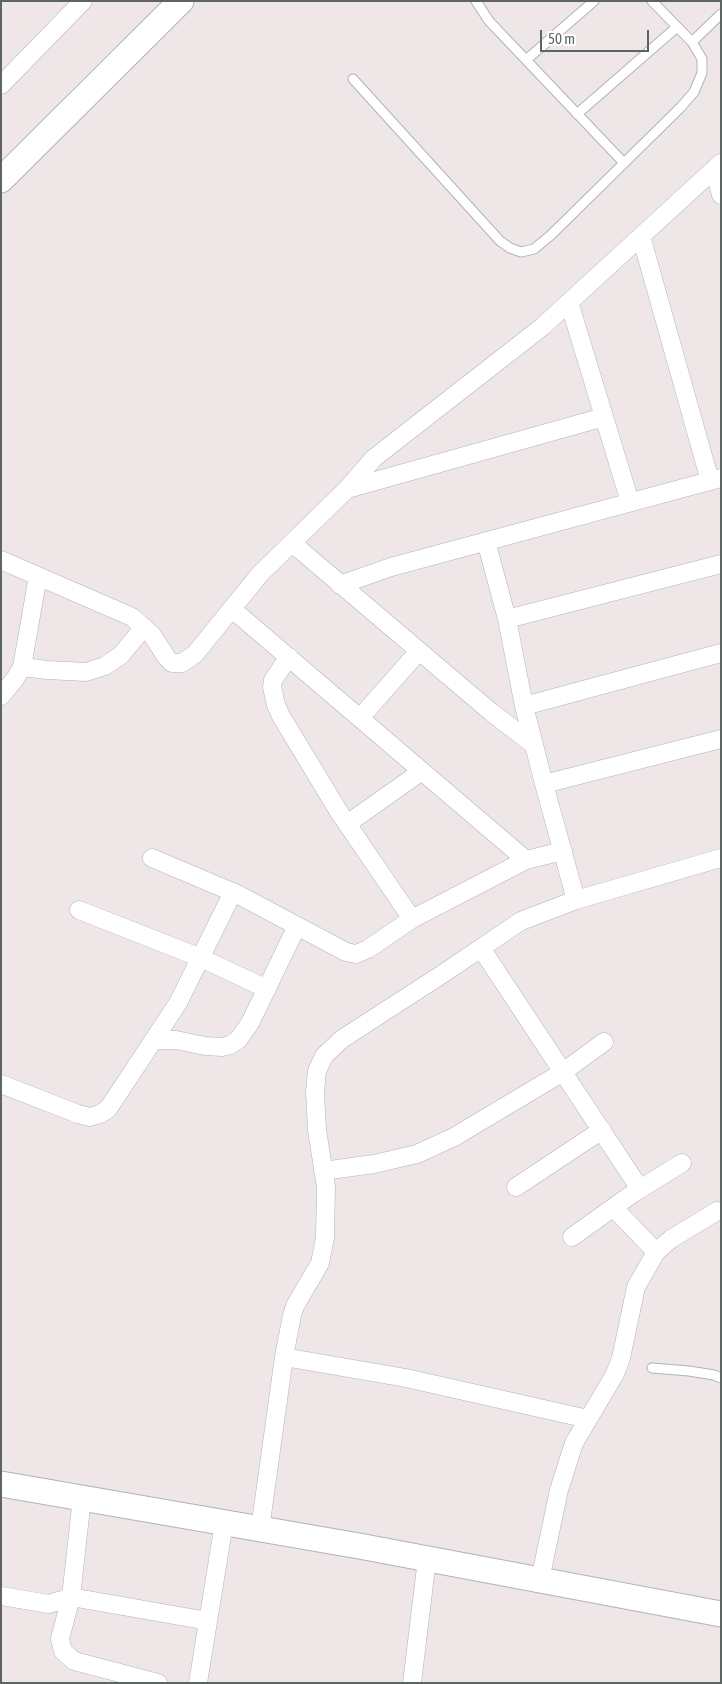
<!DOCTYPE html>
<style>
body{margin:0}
#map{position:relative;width:722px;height:1684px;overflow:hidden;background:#efe6e8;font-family:"Asap Condensed",sans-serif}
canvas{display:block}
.frame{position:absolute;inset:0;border:2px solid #5d6562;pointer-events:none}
.scale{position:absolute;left:540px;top:30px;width:109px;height:22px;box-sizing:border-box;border:2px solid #5d6562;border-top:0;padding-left:6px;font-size:15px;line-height:18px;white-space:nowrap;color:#5d6562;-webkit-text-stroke:4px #fff;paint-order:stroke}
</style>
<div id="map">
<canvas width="722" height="1684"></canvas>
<div class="frame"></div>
<div class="scale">50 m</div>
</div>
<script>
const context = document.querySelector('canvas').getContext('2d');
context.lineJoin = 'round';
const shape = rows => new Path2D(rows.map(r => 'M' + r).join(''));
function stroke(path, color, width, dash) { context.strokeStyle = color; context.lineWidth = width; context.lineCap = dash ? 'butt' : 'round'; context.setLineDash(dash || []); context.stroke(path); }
const lane = shape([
 [476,1,489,21,624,163],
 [692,42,721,14],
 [526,60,594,1],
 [353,79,500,241,510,248,521,252,534,249,551,235,681,107,694,92,702,73,702,59,692,42,652,1],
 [577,114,677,27],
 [652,1368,689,1371,714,1375,721,1378]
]);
const street = shape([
 [1,85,83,1],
 [714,169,721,195],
 [641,236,710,481],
 [569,302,630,502],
 [347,489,604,417],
 [486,541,507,619,524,706,544,784,576,900],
 [292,543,491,712,534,745],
 [1,560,132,617,152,635,167,658,172,663,182,663,195,654,260,574,347,489,374,458,542,327,721,163],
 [340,585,391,567,721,478],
 [232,609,526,860],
 [507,619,721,564],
 [289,657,273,680,272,687,276,705,281,716,339,812,412,919],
 [22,667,47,670,86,672,105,666,121,655,144,627],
 [1,696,15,679,22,667,38,576],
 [524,706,721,653],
 [360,718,419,651],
 [544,784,721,739],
 [347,824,422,771],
 [152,858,237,894,346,952,356,954,368,949,412,919,526,860,563,851],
 [79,910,201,958,267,989],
 [481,948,640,1189],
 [154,1040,176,1040,205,1046,222,1047,230,1045,238,1040,250,1023,297,926],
 [1,1084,78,1114,90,1117,100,1114,108,1109,178,1003,233,892],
 [323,1171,374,1164,417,1154,454,1137,563,1072,604,1042],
 [516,1187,602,1130],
 [614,1208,656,1252],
 [572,1237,632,1194,682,1163],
 [284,1357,406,1378,588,1419],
 [82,1498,71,1597,60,1639,63,1651,74,1661,158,1683],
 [260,1529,284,1357,292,1315,295,1306,320,1263,325,1238,326,1187,317,1130,315,1092,317,1071,324,1056,342,1039,444,973,521,921,576,900,721,858],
 [540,1580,559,1490,574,1443,615,1374,621,1358,636,1287,656,1252,671,1239,717,1211],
 [1,1596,49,1604,71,1597,208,1621],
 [198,1683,224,1523],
 [412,1683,427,1559]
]);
const secondary = shape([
 [1,180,181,1],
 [1,1484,359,1546,721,1614]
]);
stroke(lane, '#aeb5b3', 11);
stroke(street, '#aeb5b3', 19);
stroke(secondary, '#aeb5b2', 27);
stroke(lane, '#fff', 9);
stroke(street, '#fff', 18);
stroke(secondary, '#fff', 25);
</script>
